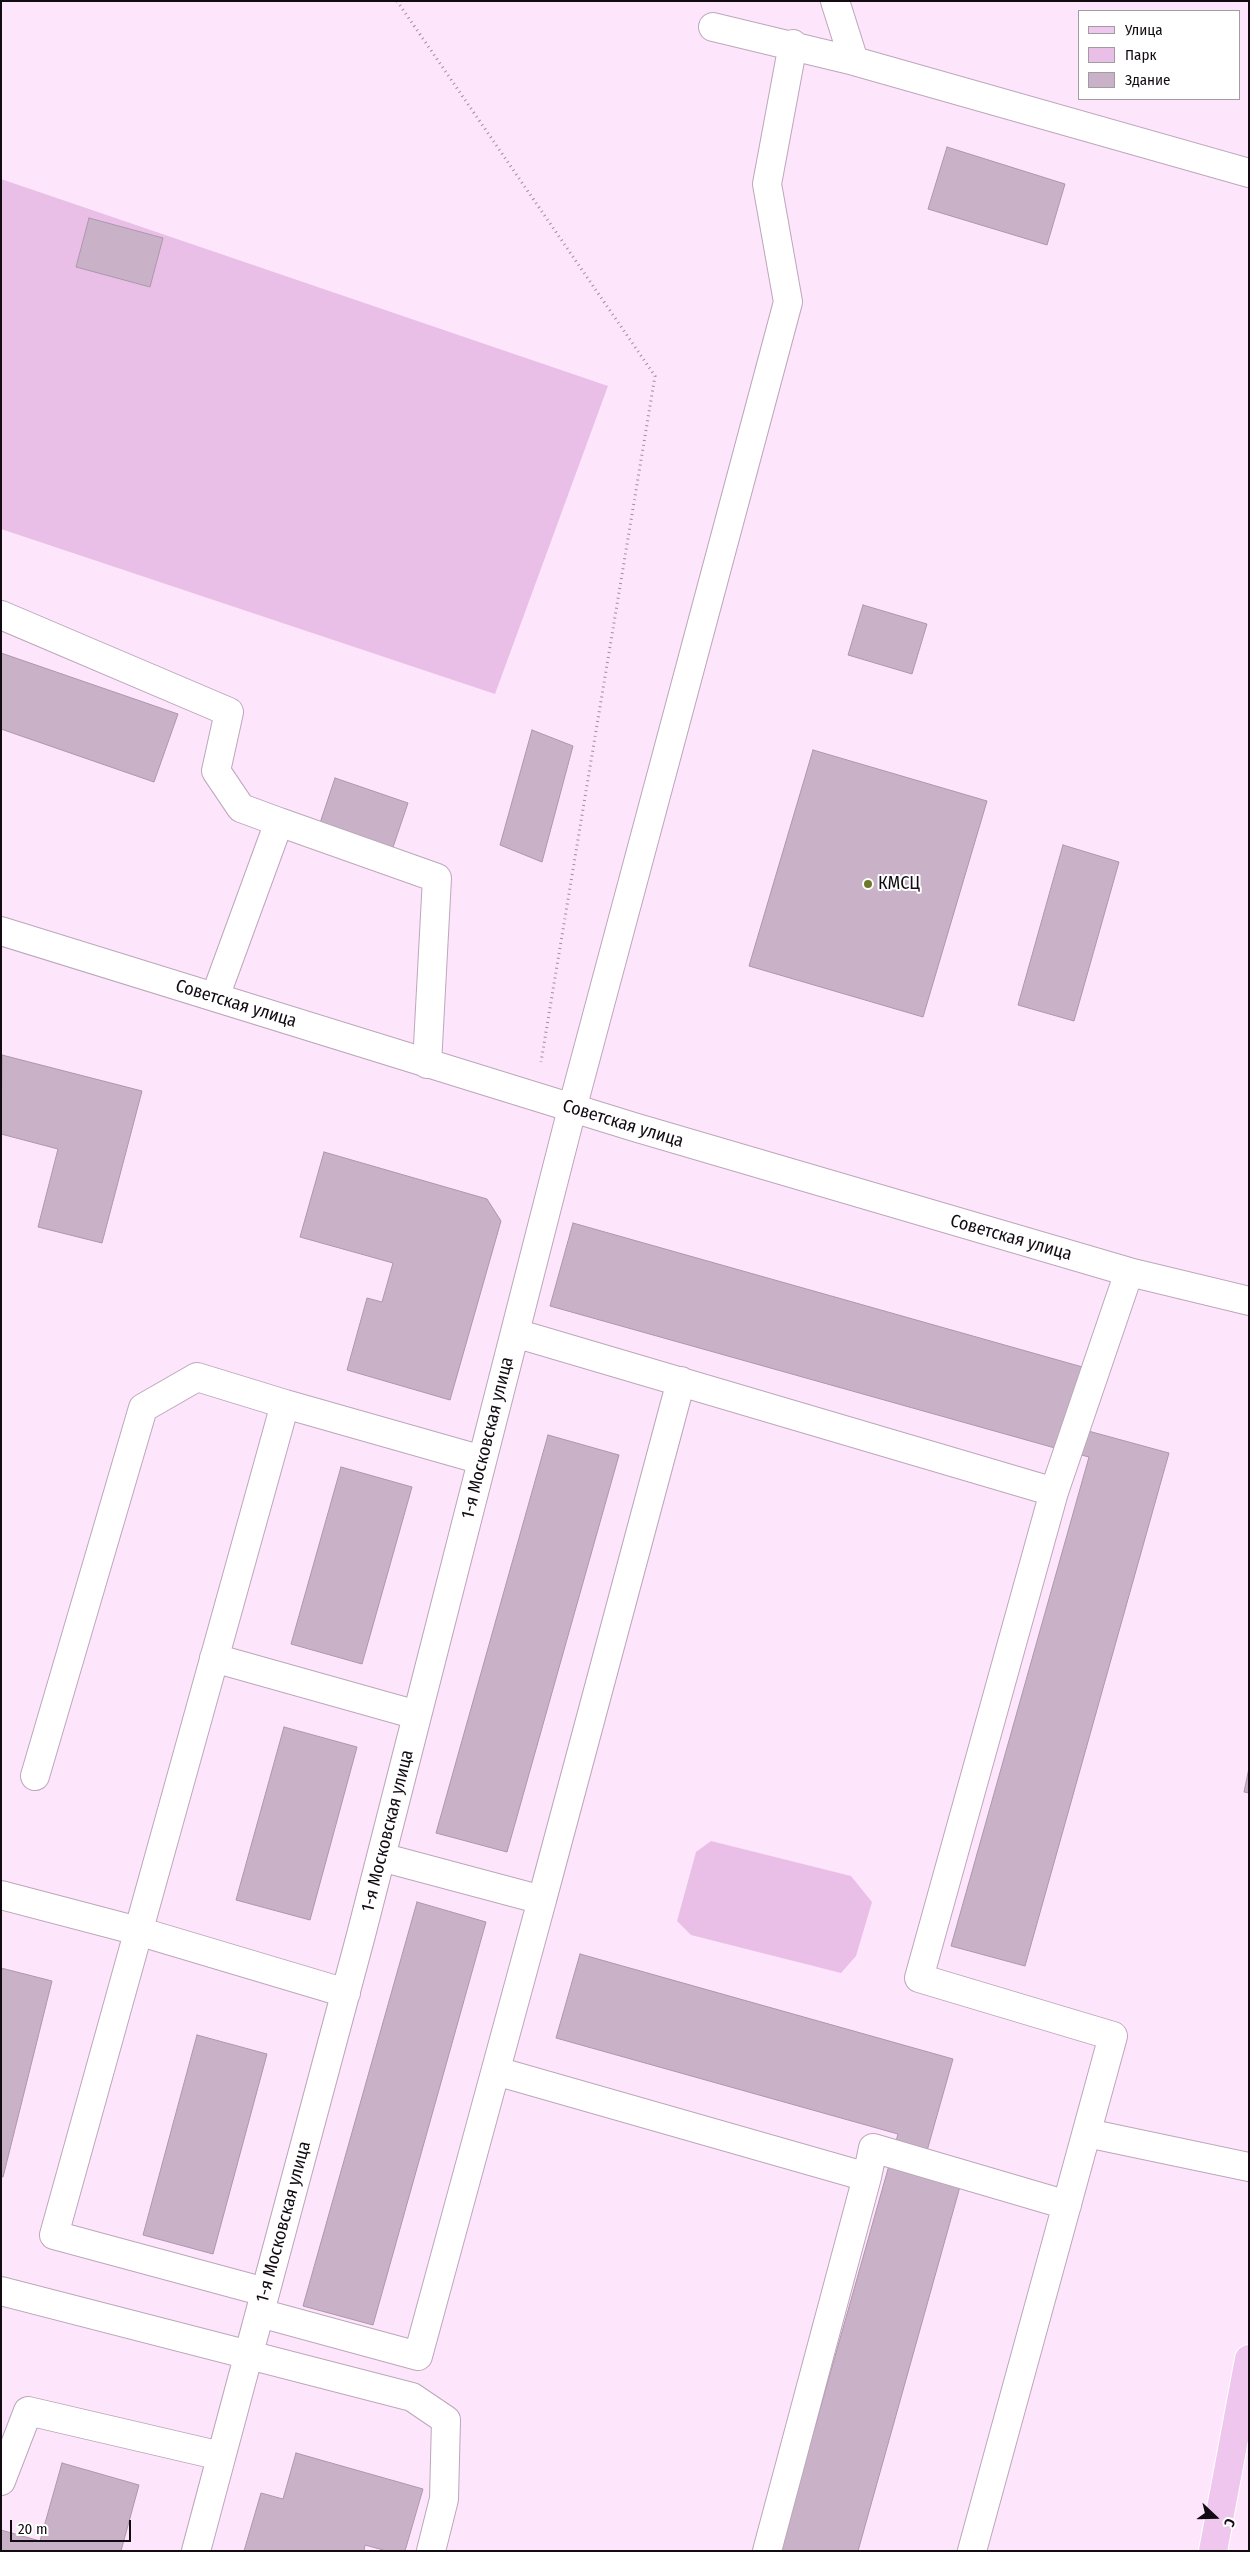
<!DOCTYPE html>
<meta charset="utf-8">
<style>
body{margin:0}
#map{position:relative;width:1250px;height:2552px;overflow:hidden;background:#fde5fb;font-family:"Fira Sans Condensed",sans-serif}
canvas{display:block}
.frame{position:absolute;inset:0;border:2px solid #120b12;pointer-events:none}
.legend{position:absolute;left:1078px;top:10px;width:162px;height:90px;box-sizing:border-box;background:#fff;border:1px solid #a09da0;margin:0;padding:6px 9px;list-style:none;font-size:15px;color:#120b12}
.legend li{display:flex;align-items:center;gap:10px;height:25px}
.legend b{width:25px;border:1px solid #a09da0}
.north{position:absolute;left:1190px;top:2492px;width:50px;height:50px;-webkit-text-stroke:4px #fff;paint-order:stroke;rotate:111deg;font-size:14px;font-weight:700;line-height:20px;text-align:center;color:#120b12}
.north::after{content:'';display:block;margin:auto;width:18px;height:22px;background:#120b12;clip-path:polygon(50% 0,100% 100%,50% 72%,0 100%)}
.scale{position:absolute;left:10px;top:2520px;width:121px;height:22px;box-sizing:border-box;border:2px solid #120b12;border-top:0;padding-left:6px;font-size:15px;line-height:18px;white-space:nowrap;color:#120b12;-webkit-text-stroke:4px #fff;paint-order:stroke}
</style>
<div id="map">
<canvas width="1250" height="2552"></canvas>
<div class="frame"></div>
<ul class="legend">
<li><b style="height:6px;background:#efc6ed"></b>Улица</li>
<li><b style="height:14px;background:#eabfe7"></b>Парк</li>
<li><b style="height:14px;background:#c9b2c7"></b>Здание</li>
</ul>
<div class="north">С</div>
<div class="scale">20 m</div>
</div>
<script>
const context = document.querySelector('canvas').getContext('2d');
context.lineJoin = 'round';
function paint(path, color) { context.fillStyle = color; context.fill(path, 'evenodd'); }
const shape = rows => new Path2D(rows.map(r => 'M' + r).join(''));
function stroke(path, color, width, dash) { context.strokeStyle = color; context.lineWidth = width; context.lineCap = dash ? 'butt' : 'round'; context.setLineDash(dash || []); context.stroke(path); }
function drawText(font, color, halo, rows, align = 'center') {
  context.font = font + ' "Fira Sans Condensed",sans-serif'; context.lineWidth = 4; context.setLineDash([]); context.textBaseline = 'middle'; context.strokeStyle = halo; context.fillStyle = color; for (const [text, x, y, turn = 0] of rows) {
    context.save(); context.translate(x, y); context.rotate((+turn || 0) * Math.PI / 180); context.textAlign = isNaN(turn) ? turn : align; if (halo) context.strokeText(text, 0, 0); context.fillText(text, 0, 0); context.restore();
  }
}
paint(shape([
 [1,179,608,386,495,694,1,529],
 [711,1841,851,1876,872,1902,856,1956,841,1973,691,1935,677,1921,696,1852]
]), '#eabfe7');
const building = shape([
 [947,147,1065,184,1047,245,928,209,947,147],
 [89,218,163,238,150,287,76,267,89,218],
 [863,605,927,624,912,674,848,655,863,605],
 [1,653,178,714,154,782,1,729,1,653],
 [532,730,573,746,542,862,500,845,532,730],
 [813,750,987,801,923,1017,749,966,813,750],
 [335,778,408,803,390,856,317,832,335,778],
 [1063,845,1119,862,1074,1021,1018,1005,1063,845],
 [2,1055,142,1091,102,1243,38,1227,58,1149,1,1134,2,1055],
 [324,1152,487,1199,501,1221,450,1400,347,1370,367,1298,382,1302,393,1263,300,1237,324,1152],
 [573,1223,1086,1368,1062,1450,550,1306,573,1223],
 [1070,1426,1169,1453,1025,1966,951,1946,1089,1457,1062,1450,1070,1426],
 [548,1435,619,1455,507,1852,436,1833,548,1435],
 [341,1467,412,1487,362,1664,291,1644,341,1467],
 [284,1727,357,1747,310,1920,236,1900,284,1727],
 [1249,1768,1249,1793,1244,1792,1249,1768],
 [417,1902,486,1922,373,2325,303,2306,417,1902],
 [580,1954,953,2059,921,2172,890,2162,898,2134,556,2038,580,1954],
 [1,1968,52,1981,3,2177,1,2177,1,1968],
 [197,2035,267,2054,213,2254,143,2235,197,2035],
 [890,2162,961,2183,858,2551,780,2551,890,2162],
 [296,2453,423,2489,405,2551,387,2551,365,2545,364,2551,244,2551,261,2493,283,2499,296,2453],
 [62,2463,139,2485,121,2551,1,2551,1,2530,40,2541,62,2463]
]);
paint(building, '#c9b2c7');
stroke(building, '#ad97ac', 1);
const minor = shape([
 [835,1,854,61],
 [713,27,854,61,1249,173],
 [1,615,229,712,216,771,241,808,279,822,215,997],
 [279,822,437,878,427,1064],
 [1,931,634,1127,1129,1272,1249,1301],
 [515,1333,1054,1492,919,1978,1113,2036,972,2551],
 [1054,1492,1129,1272],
 [214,1658,417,1715],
 [35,1776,143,1408,197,1377,285,1404],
 [381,1857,542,1900,681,1381],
 [1,1895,138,1931,346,1993],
 [496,2071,867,2177,767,2551],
 [1087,2133,1249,2167],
 [867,2177,873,2148,1067,2205],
 [1,2291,412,2397,446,2420,444,2499,431,2551],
 [265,2292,54,2235,285,1404,482,1460],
 [260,2313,418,2356,542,1900],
 [1,2481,28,2411,221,2456],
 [196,2551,361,1935,572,1109,788,302,767,184,793,44]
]);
const major = shape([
 [1213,2551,1249,2359]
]);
stroke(minor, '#bda7bb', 30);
stroke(major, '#fff', 30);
stroke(shape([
 [397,1,655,376,541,1062]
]), '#a08e9f', 3, [1, 4]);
stroke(minor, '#fff', 28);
stroke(major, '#efc6ed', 28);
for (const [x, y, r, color] of [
 [868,884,5,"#6c7a27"]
]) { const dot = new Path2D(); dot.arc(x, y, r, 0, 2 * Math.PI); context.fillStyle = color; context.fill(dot); stroke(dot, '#fff', 2); }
drawText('18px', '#120b12', '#fff', [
 ["КМСЦ",878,884]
], 'left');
drawText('18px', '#120b12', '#fff', [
 ["Советская улица",236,1004,17],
 ["Советская улица",623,1124,17],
 ["Советская улица",1011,1238,16],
 ["1-я Московская улица",488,1438,-76],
 ["1-я Московская улица",388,1831,-76],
 ["1-я Московская улица",284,2222,-75]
]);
</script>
